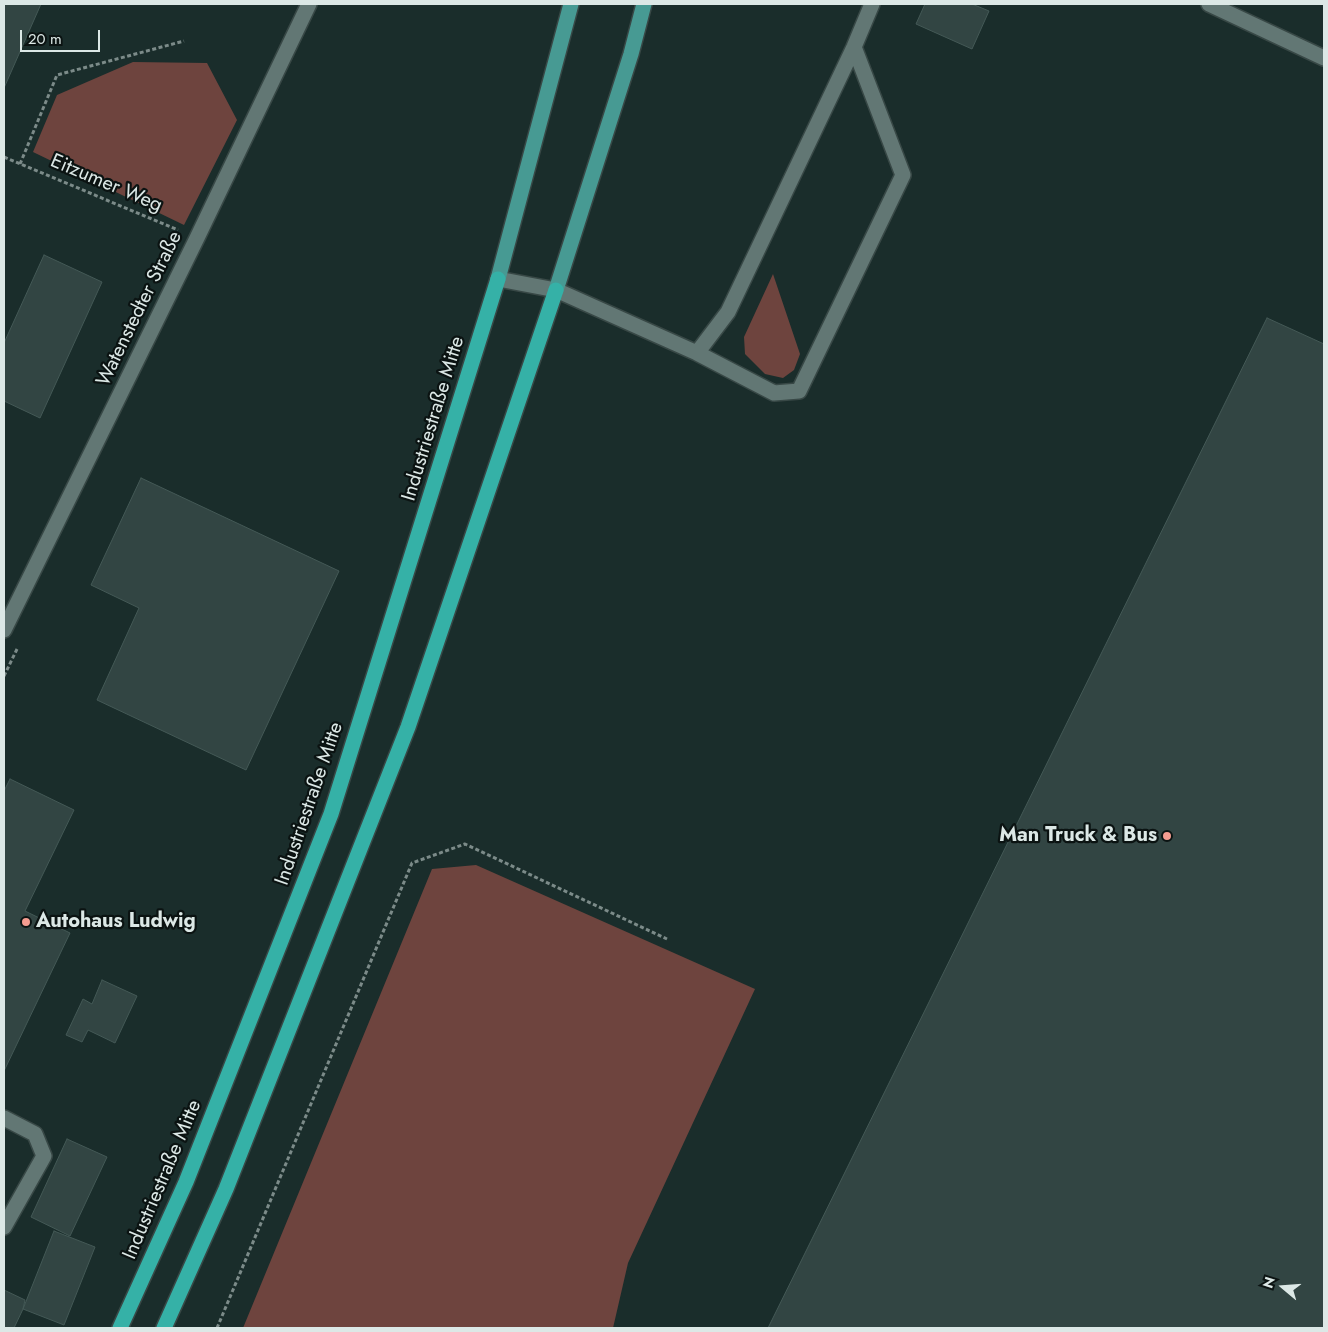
<!DOCTYPE html>
<meta charset="utf-8">
<style>
body{margin:0}
#map{position:relative;width:1328px;height:1332px;overflow:hidden;background:#1a2d2b;font-family:Jost,sans-serif}
canvas{display:block}
.frame{position:absolute;inset:0;border:5px solid #dce8e6;pointer-events:none}
.north{position:absolute;left:1258px;top:1262px;width:50px;height:50px;-webkit-text-stroke:4px #0b1312;paint-order:stroke;rotate:288deg;font-size:14px;font-weight:700;line-height:20px;text-align:center;color:#dce8e6}
.north::after{content:'';display:block;margin:auto;width:18px;height:22px;background:#dce8e6;clip-path:polygon(50% 0,100% 100%,50% 72%,0 100%)}
.scale{position:absolute;left:20px;top:30px;width:80px;height:22px;box-sizing:border-box;border:2px solid #dce8e6;border-top:0;padding-left:6px;font-size:15px;line-height:18px;white-space:nowrap;color:#dce8e6;-webkit-text-stroke:4px #0b1312;paint-order:stroke}
</style>
<div id="map">
<canvas width="1328" height="1332"></canvas>
<div class="frame"></div>
<div class="north">N</div>
<div class="scale">20 m</div>
</div>
<script>
const context = document.querySelector('canvas').getContext('2d');
context.lineJoin = 'round';
function paint(path, color) { context.fillStyle = color; context.fill(path, 'evenodd'); }
const shape = rows => new Path2D(rows.map(r => 'M' + r).join(''));
function stroke(path, color, width, dash) { context.strokeStyle = color; context.lineWidth = width; context.lineCap = dash ? 'butt' : 'round'; context.setLineDash(dash || []); context.stroke(path); }
function drawText(font, color, halo, rows, align = 'center') {
  context.font = font + ' Jost,sans-serif'; context.lineWidth = 4.5; context.setLineDash([]); context.textBaseline = 'middle'; context.strokeStyle = halo; context.fillStyle = color; for (const [text, x, y, turn = 0] of rows) {
    context.save(); context.translate(x, y); context.rotate((+turn || 0) * Math.PI / 180); context.textAlign = isNaN(turn) ? turn : align; if (halo) context.strokeText(text, 0, 0); context.fillText(text, 0, 0); context.restore();
  }
}
paint(shape([
 [133,62,207,63,237,120,184,225,33,152,57,95],
 [773,274,800,354,794,370,783,378,765,374,745,354,744,337],
 [476,865,755,989,628,1263,613,1328,243,1328,432,869]
]), '#6e443e');
const building = shape([
 [4,4,41,4,4,88,4,4],
 [925,4,972,4,989,11,972,49,916,24,925,4],
 [44,255,102,282,40,418,4,401,4,343,44,255],
 [1267,318,1324,344,1324,1328,768,1328,1267,318],
 [141,478,339,571,246,770,97,700,139,608,91,585,141,478],
 [10,779,74,810,25,911,70,933,4,1071,4,791,10,779],
 [102,980,137,996,115,1043,88,1030,82,1042,66,1035,83,999,92,1004,102,980],
 [67,1139,107,1157,70,1236,31,1217,67,1139],
 [54,1231,95,1247,64,1325,23,1309,54,1231],
 [4,1290,25,1300,23,1309,14,1328,4,1328,4,1290]
]);
paint(building, '#324543');
stroke(building, '#445956', 1);
const lane = shape([
 [1209,4,1324,58],
 [498,279,556,290,697,353,728,312,854,47,872,4],
 [697,353,774,393,799,391,903,175,854,47],
 [4,1118,35,1134,44,1156,4,1227]
]);
const street = shape([
 [4,630,197,238,309,4]
]);
const primary = shape([
 [498,279,571,4],
 [556,290,631,54,644,4]
]);
const highway = shape([
 [120,1328,186,1182,331,814,498,279],
 [164,1328,226,1189,408,727,556,290]
]);
stroke(lane, '#384846', 18);
stroke(street, '#384846', 18);
stroke(primary, '#384846', 18);
stroke(highway, '#384846', 18);
stroke(shape([
 [4,157,178,230],
 [20,164,57,75,184,41],
 [4,676,18,647],
 [217,1328,412,863,465,844,667,939]
]), '#7c8b89', 3, [4, 2.5]);
stroke(lane, '#627774', 15);
stroke(street, '#627774', 15);
stroke(primary, '#479a93', 15);
stroke(highway, '#35b1a7', 15);
for (const [x, y, r, color] of [
 [1167,836,5,"#f59c90"],
 [26,922,5,"#f59c90"]
]) { const dot = new Path2D(); dot.arc(x, y, r, 0, 2 * Math.PI); context.fillStyle = color; context.fill(dot); stroke(dot, '#0b1312', 2); }
drawText('20px', '#dce8e6', '#0b1312', [
 ["Eitzumer Weg",106,184,23],
 ["Watenstedter Straße",140,309,-64],
 ["Industriestraße Mitte",434,419,-73],
 ["Industriestraße Mitte",310,804,-71],
 ["Industriestraße Mitte",163,1180,-67]
]);
drawText('bold 20px', '#dce8e6', '#0b1312', [
 ["Man Truck & Bus",1157,836],
 ["Autohaus Ludwig",36,922,"left"]
], 'right');
</script>
